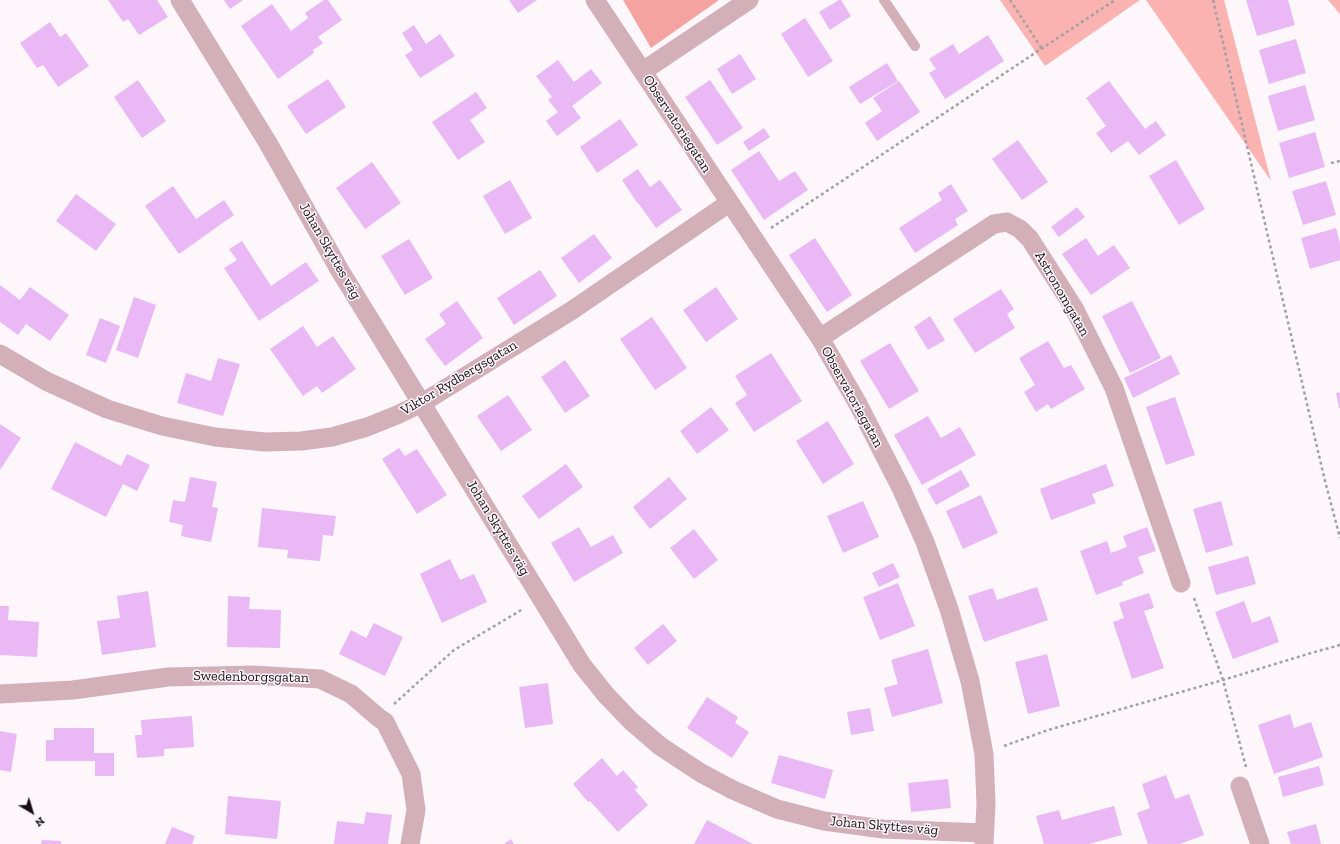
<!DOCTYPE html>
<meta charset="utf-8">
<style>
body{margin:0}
#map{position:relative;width:1340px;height:844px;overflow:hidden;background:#fdf7fb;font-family:"Zilla Slab",serif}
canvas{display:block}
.north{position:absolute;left:12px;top:792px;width:40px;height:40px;-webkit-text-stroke:3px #fdf7fb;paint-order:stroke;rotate:142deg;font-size:11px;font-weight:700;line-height:16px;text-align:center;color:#191016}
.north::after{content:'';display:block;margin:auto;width:14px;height:18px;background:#191016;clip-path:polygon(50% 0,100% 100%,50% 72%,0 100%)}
</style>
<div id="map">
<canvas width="1340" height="844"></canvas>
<div class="north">N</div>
</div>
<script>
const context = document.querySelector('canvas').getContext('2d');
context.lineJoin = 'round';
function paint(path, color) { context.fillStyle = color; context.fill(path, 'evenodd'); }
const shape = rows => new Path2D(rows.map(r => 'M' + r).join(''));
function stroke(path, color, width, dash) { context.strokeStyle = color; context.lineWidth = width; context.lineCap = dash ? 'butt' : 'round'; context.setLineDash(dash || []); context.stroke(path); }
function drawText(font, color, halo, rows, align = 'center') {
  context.font = font + ' "Zilla Slab",serif'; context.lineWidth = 3; context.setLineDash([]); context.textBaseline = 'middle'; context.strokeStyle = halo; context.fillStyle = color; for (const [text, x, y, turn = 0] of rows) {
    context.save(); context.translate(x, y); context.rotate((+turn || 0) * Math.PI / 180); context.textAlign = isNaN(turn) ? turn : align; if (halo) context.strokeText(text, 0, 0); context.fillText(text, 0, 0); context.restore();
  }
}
paint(shape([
 [1000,0,1140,0,1045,66],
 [1146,0,1224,0,1271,181],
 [1328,0,1340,0,1340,14]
]), '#fab3b1');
paint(shape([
 [623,0,719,0,651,48]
]), '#f5a3a1');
paint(shape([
 [108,0,157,0,168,17,139,35,128,19,123,22],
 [224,0,243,0,230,9],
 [324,0,328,0,342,20,318,37,323,43,313,50,314,53,278,79,241,26,272,4,291,31,308,18,305,13],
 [509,0,537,0,518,13],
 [839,0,841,0,851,16,830,30,819,12],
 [1246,0,1288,0,1295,25,1257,36],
 [805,18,833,61,808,77,781,34],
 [50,22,60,37,66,33,89,66,58,87,43,65,37,68,20,43],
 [414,25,426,44,440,34,455,56,420,78,405,55,413,50,402,33],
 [988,35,1004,61,945,99,929,73,936,69,929,59,953,44,959,54],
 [1296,39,1306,73,1269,84,1259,50],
 [740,54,756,79,732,94,717,69],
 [558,60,574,82,591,69,602,83,572,106,581,118,557,136,546,121,558,112,548,100,552,97,536,76],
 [887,63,898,81,860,104,849,87],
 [328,79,346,107,306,134,287,106],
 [138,80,166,121,142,138,114,97],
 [710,80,743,128,717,145,685,97],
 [899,81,920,112,877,141,865,123,882,111,873,98],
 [1109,81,1145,129,1156,121,1166,135,1139,155,1128,141,1111,153,1096,133,1106,126,1086,98],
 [1305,85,1315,120,1278,131,1268,96],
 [476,92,487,108,470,120,485,142,458,160,432,122],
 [620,119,638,145,597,173,580,147],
 [764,128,770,137,749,151,743,142],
 [1315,132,1325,167,1289,178,1279,143],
 [1018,140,1048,182,1022,200,992,159],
 [759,151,779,181,795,171,808,190,764,220,731,170],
 [1176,160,1205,209,1179,225,1149,176],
 [372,162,401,203,365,229,336,188],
 [638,169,650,187,660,180,682,210,656,228,639,204,638,204,622,180],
 [510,180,532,218,505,234,483,196],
 [1326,181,1336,215,1303,225,1292,191],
 [951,184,968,211,955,219,958,225,915,253,899,228,942,200,938,193],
 [173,186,196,219,224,200,234,215,179,254,145,206],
 [76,194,116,224,96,251,56,221],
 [1077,207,1085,217,1059,237,1051,227],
 [1336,228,1340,243,1340,260,1310,269,1301,238],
 [594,234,612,258,579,283,561,258],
 [815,238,852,295,827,312,789,255],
 [1086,238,1098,256,1114,245,1130,268,1091,295,1062,254],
 [409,239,433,278,405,295,381,256],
 [242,241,271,286,306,262,319,281,259,321,224,268,237,260,229,249],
 [540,270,557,296,514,325,497,298],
 [0,285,20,300,30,287,69,315,50,341,26,324,18,335,0,322],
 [716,287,738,319,706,342,683,310],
 [1001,289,1014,309,1007,314,1015,328,975,353,953,319],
 [134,297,156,305,138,358,116,350],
 [457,301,483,338,445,366,425,339,446,324,439,314],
 [1132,301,1161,358,1130,373,1102,316],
 [930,316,945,340,928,350,914,327],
 [652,317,687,368,655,390,620,339],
 [100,318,120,326,106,363,86,355],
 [303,326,317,347,333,336,356,369,322,393,317,386,303,396,270,349],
 [1048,341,1064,368,1071,365,1085,389,1051,409,1048,404,1036,412,1024,392,1035,385,1019,358],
 [890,343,919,391,889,409,860,361],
 [771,353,802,401,754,432,735,403,747,395,735,376],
 [1171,355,1180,374,1133,398,1124,378],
 [218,358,240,364,223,416,177,403,186,373,211,381],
 [565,360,590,396,565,413,541,377],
 [1340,392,1340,408,1339,408,1336,393],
 [508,395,532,430,501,451,477,416],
 [1175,397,1195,455,1166,465,1146,407],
 [711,407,729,430,697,454,680,431],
 [928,416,941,438,960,427,976,455,922,485,894,435],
 [828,421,854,464,823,484,796,441],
 [0,424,21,438,0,470],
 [75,442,121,466,127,454,150,465,137,491,123,484,106,517,51,489],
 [399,448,405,456,417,449,447,495,417,514,382,459],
 [566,464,583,487,539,519,522,496],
 [1106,464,1114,486,1092,494,1096,503,1051,520,1040,489],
 [961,470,970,486,936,505,927,489],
 [190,477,217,482,212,507,218,508,211,542,181,536,183,525,169,522,173,500,185,502],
 [669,477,687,499,650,529,633,507],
 [981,495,998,533,963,549,946,511],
 [863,501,879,537,843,553,827,516],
 [1221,501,1233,545,1206,553,1193,509],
 [262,508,336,516,333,536,323,535,320,561,287,558,288,550,258,547],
 [579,527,591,547,613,535,623,553,574,582,551,543],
 [1147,527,1156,551,1138,557,1144,573,1122,582,1123,585,1096,595,1080,551,1107,541,1111,553,1127,547,1123,536],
 [694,529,718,560,694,579,670,548],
 [1248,556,1256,584,1216,595,1208,567],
 [450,559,460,580,474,574,487,602,442,623,420,574],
 [893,563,900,577,879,587,872,573],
 [898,583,915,626,880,640,863,597],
 [1037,587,1048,620,984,642,968,596,993,588,997,600],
 [148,591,156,647,102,655,97,621,120,618,117,596],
 [1149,593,1154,608,1144,611,1164,668,1132,679,1113,622,1124,618,1119,603],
 [228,596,250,597,249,609,281,610,280,648,227,647],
 [1244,601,1252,623,1270,616,1279,642,1233,659,1215,612],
 [0,606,9,606,8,620,39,622,37,657,0,655],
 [374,623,403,637,385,676,339,654,351,630,366,638],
 [663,624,677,641,648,665,634,648],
 [928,649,943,703,892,717,884,688,898,684,891,660],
 [1047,654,1060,706,1028,714,1015,662],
 [548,683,553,724,525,728,519,687],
 [707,697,738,717,735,723,749,732,732,758,687,728],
 [870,708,874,731,851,735,847,712],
 [1290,714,1294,728,1311,722,1323,757,1274,774,1258,725],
 [192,716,194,747,164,749,164,756,137,758,135,735,142,735,141,720],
 [54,728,94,728,94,753,114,753,114,776,95,776,95,761,46,761,46,740,54,740],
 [0,731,17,734,11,772,0,770],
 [779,755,833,770,825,799,771,783],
 [602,758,617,776,623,770,638,787,635,790,648,805,618,832,590,801,588,802,573,784],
 [1319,766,1324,785,1283,797,1278,777],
 [1166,775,1175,799,1189,794,1204,835,1180,844,1148,844,1137,813,1150,808,1142,784],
 [948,779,951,808,911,812,908,783],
 [228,796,281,801,277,839,225,834],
 [1114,806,1122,835,1089,844,1044,844,1036,816,1059,810,1062,820],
 [366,812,392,815,388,844,334,844,337,821,364,824],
 [707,820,753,844,694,844],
 [1316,824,1321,844,1291,844,1287,832],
 [172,827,195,836,192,844,165,844],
 [511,839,514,844,504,844],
 [42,840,61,841,61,844,41,844]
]), '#eab8f4');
stroke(shape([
 [1010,0,1042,49],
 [1213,0,1324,477,1340,538],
 [1331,163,1340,161],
 [771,228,1115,0],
 [1194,598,1223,680,1246,767],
 [394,704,454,650,523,609],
 [1004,746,1048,730,1223,680,1311,653,1340,645]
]), '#a59ea3', 2.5, [3, 3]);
stroke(shape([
 [884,0,915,46]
]), '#d3afb8', 10);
stroke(shape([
 [180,0,268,143,339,269,541,598,582,665,606,695,631,721,660,746,701,773,733,790,777,809,824,821,883,829,984,833],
 [595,0,820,338,858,404,901,488,925,542,949,609,970,681,984,754,986,804,984,844],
 [643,71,749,0],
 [820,338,994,224,1007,222,1020,229,1030,239,1074,308,1114,388,1181,583],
 [0,354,46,381,107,409,162,426,215,437,265,442,301,441,332,437,367,427,397,415,422,403,571,311,729,203],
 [0,694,73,690,168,677,253,675,320,679,351,694,379,718,385,722,411,774,416,810,410,844],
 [1240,786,1260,844]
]), '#d3afb8', 19);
drawText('14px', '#191016', '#fdf7fb', [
 ["Observatoriegatan",677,124,57],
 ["Johan Skyttes väg",330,251,60],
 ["Astronomgatan",1062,294,60],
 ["Viktor Rydbergsgatan",459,378,-31],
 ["Observatoriegatan",852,397,61],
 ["Johan Skyttes väg",498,528,59],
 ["Swedenborgsgatan",251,677,1],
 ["Johan Skyttes väg",884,826,5]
]);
</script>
